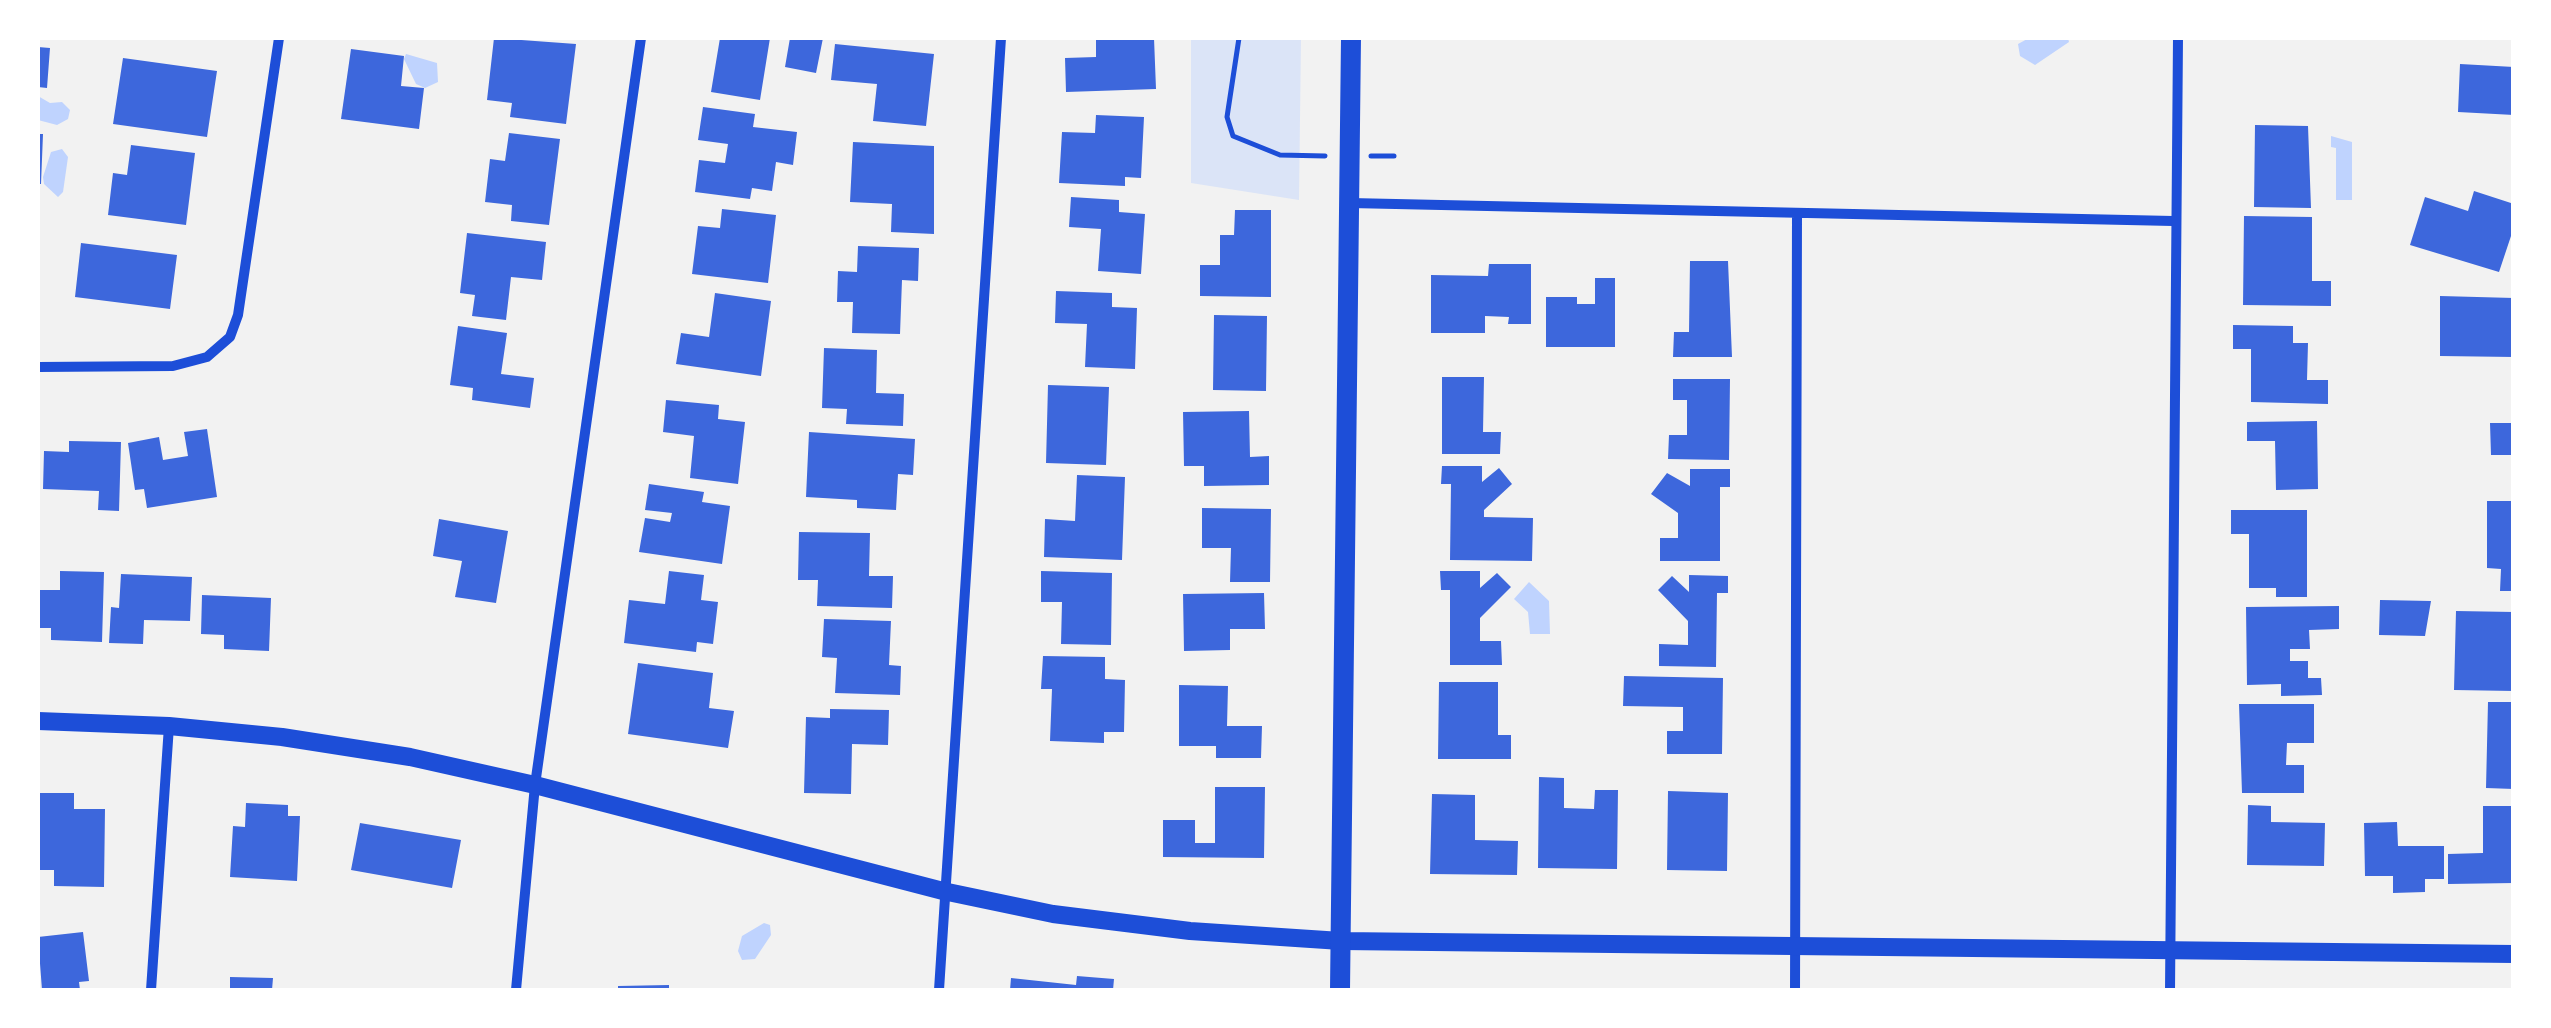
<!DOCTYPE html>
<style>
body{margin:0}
#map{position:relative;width:2551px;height:1028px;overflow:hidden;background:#f2f2f2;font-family:Spectral,serif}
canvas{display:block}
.frame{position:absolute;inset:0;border:40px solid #fff;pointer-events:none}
</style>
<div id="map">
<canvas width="2551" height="1028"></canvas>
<div class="frame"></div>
</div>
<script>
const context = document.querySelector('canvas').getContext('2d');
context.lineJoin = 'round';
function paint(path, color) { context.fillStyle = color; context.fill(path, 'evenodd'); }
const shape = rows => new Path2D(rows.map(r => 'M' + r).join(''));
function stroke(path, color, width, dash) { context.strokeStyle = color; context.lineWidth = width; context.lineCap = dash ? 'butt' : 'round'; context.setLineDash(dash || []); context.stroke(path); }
paint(shape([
 [1191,38,1301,38,1299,200,1191,183]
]), '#dbe4f7');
paint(shape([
 [2029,38,2068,38,2069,42,2035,65,2020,56,2018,44],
 [406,54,437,63,438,82,425,88,416,84,404,59],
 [38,96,50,103,62,102,70,110,68,119,57,125,38,120],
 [2331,136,2352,142,2352,200,2336,200,2336,148,2331,147],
 [62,149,68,157,63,192,58,197,44,184,43,177,51,152],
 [1529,582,1549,601,1550,634,1530,634,1528,612,1514,599],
 [764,923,770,925,771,935,755,959,742,960,738,951,742,936]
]), '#bfd3fe');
paint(shape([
 [494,38,576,44,566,124,510,117,512,103,487,100],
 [720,38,770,38,760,100,711,92],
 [790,38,823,38,816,73,785,67],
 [1096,38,1154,38,1156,89,1066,92,1065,58,1096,57],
 [835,44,934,54,926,126,873,121,877,84,831,80],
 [38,47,50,48,47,88,38,87],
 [351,49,404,56,401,86,424,88,419,129,341,119],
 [123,58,217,71,207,137,113,124],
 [2460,64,2514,67,2514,115,2458,112],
 [703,107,755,114,753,127,797,132,793,165,776,162,772,191,752,188,750,199,695,192,699,160,725,163,728,144,698,140],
 [1096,115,1144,117,1141,178,1125,177,1125,186,1059,183,1062,132,1095,133],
 [2255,125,2308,126,2311,208,2254,207],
 [509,133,560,139,549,225,511,221,512,205,485,202,490,159,505,161],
 [38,134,43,134,41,184,38,184],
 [853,142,934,146,934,234,891,232,892,204,850,202],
 [131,145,195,153,186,225,108,215,113,173,127,175],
 [2474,191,2514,204,2514,227,2499,272,2410,245,2425,197,2468,211],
 [1071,197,1119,200,1119,212,1145,214,1141,274,1098,271,1101,229,1069,227],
 [722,209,776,215,768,283,692,274,698,226,720,228],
 [1235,210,1271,210,1271,297,1200,296,1200,265,1220,265,1220,235,1234,235],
 [2244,216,2312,217,2312,281,2331,281,2331,306,2243,305],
 [467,233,546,242,542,280,511,277,506,320,472,316,475,295,460,293],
 [81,243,177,255,170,309,75,297],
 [858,246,919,248,918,281,902,280,900,334,852,333,853,302,837,302,838,271,857,272],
 [1690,261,1728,261,1732,357,1673,357,1674,332,1689,332],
 [1489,264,1531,264,1531,324,1508,324,1509,317,1485,316,1485,333,1431,333,1431,275,1488,276],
 [1595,278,1615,278,1615,347,1546,347,1546,297,1577,297,1577,304,1595,304],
 [1056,291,1112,293,1112,307,1137,308,1135,369,1085,367,1087,324,1055,323],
 [715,293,771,301,761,376,676,364,681,333,709,337],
 [2440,296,2514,298,2514,357,2440,356],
 [1214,315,1267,316,1266,391,1213,390],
 [2233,325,2293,326,2293,343,2308,343,2307,380,2328,380,2328,404,2251,402,2251,349,2233,349],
 [458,326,507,333,501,374,534,378,530,408,472,400,473,388,450,385],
 [824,348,877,350,876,393,904,394,903,426,846,424,847,409,822,408],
 [1442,377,1484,377,1483,432,1501,432,1500,454,1442,454],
 [1673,379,1730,379,1729,460,1668,459,1669,435,1687,435,1687,400,1673,400],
 [1048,385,1109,387,1106,465,1046,463],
 [666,400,719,405,718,419,745,422,738,484,690,478,694,436,663,432],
 [1249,411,1250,457,1269,456,1269,485,1204,486,1204,466,1184,466,1183,412],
 [2317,421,2318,489,2276,490,2275,441,2247,441,2247,422],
 [2490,423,2514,423,2514,455,2491,455],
 [207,429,217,497,147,508,144,489,135,490,128,443,159,437,163,460,188,456,184,432],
 [809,432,915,439,913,475,898,474,896,510,857,508,857,500,806,497],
 [69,441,121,442,119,511,98,510,99,491,43,489,44,451,69,452],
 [1442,466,1482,466,1482,482,1499,468,1512,484,1484,510,1484,517,1533,518,1532,561,1450,560,1451,484,1441,484],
 [1690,469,1730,469,1730,487,1720,487,1720,561,1660,561,1660,538,1678,538,1678,513,1651,494,1667,473,1690,486],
 [1077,475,1125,477,1122,560,1044,557,1045,519,1075,521],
 [649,484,704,492,702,502,730,506,722,564,639,552,645,518,670,522,672,513,645,510],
 [2487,501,2514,501,2514,591,2500,591,2501,569,2487,568],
 [1202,508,1271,509,1270,582,1230,582,1231,548,1202,548],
 [2231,510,2307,510,2307,597,2276,597,2276,588,2249,588,2249,534,2231,534],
 [439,519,508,531,496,603,455,597,462,561,433,556],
 [799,532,870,533,869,576,893,576,892,608,817,606,818,580,798,580],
 [60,571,104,572,102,642,51,640,51,628,38,628,38,590,60,590],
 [669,571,704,575,701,600,718,602,713,644,697,642,696,652,624,643,629,600,665,604],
 [1041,571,1112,573,1111,645,1061,644,1062,602,1041,602],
 [1440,571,1480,571,1480,588,1497,573,1511,587,1480,618,1480,641,1501,641,1502,665,1450,665,1450,590,1441,590],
 [121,574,192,577,190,621,144,620,143,644,109,643,111,607,119,608],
 [1689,575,1728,576,1728,593,1717,593,1716,667,1659,666,1659,644,1688,645,1688,621,1658,590,1672,576,1689,592],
 [1264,593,1265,629,1230,629,1230,650,1184,651,1183,594],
 [202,595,271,598,269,651,224,649,224,635,201,634],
 [2380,600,2431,601,2425,636,2379,635],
 [2339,606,2339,629,2309,630,2310,649,2290,649,2290,661,2308,661,2308,678,2321,678,2322,695,2281,696,2281,684,2247,685,2246,607],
 [2456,611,2514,612,2514,691,2454,690],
 [824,619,891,621,889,665,901,666,900,695,835,693,837,658,822,657],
 [1043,656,1105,657,1105,679,1125,680,1124,732,1104,732,1104,743,1050,741,1052,689,1041,689],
 [638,663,713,673,709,708,734,711,728,748,628,734],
 [1624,676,1723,678,1722,754,1667,754,1667,731,1683,731,1683,707,1623,706],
 [1439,682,1498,682,1498,735,1511,735,1511,759,1438,759],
 [1179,685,1228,686,1227,726,1262,726,1261,758,1216,758,1216,746,1179,746],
 [2488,702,2514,702,2514,789,2486,788],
 [2239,704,2314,704,2314,743,2287,743,2286,765,2304,765,2304,793,2242,793],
 [830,709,889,710,888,745,852,744,851,794,804,793,806,717,830,718],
 [1539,777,1564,778,1564,808,1594,809,1595,790,1618,790,1617,869,1538,868],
 [1215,787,1265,787,1264,858,1163,857,1163,820,1195,820,1195,843,1215,843],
 [1668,791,1728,793,1727,871,1667,870],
 [38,793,74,793,74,809,105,809,104,887,54,886,54,870,38,870],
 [1432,794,1475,795,1475,840,1518,841,1517,875,1430,874],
 [246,803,288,805,288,816,300,816,297,881,230,877,233,826,245,827],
 [2248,805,2271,806,2271,822,2325,823,2324,866,2247,865],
 [2483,806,2514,806,2514,883,2448,884,2448,854,2483,853],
 [2397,822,2398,846,2444,846,2444,879,2425,879,2425,892,2393,893,2393,876,2365,876,2364,823],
 [360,823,461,840,452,888,351,870],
 [83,932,89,981,79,982,80,990,42,990,38,937],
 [1077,976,1114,979,1113,990,1010,990,1011,978,1076,985],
 [230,977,273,978,272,990,230,990],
 [669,985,669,990,618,990,618,986]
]), '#3d67dc');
stroke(shape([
 [1239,38,1227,117,1233,136,1280,155,1325,156],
 [1371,156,1394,156]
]), '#1d4ed8', 5);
stroke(shape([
 [1350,203,2173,221],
 [38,367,173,366,207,357,230,337,238,315,279,38],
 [151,990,169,726],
 [516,990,535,785,641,38],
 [939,990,1001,38],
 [1795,990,1797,213],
 [2170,990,2178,38]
]), '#1d4ed8', 10);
stroke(shape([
 [38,721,169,726,282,737,410,757,535,785,943,891,1053,914,1190,931,1341,941,2514,954]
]), '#1d4ed8', 18);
stroke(shape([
 [1340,990,1351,38]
]), '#1d4ed8', 20);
</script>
